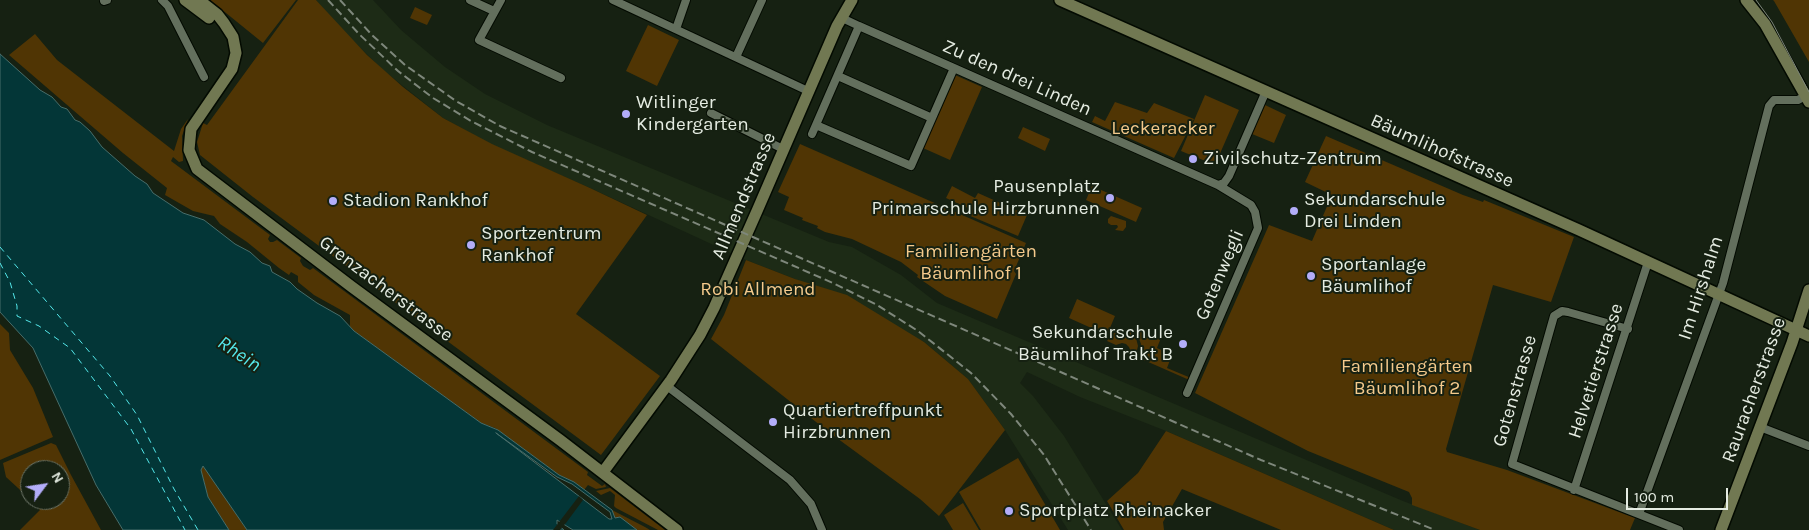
<!DOCTYPE html>
<meta charset="utf-8">
<style>
body{margin:0}
#map{position:relative;width:1809px;height:530px;overflow:hidden;background:#162112;font-family:Karla,sans-serif}
canvas{display:block}
.north{position:absolute;left:20px;top:460px;width:50px;height:50px;box-sizing:border-box;background:#162112;border:1px solid #697265;border-radius:50%;rotate:59deg;font-size:14px;font-weight:700;line-height:20px;text-align:center;color:#e5ece2}
.north::after{content:'';display:block;margin:auto;width:18px;height:22px;background:#b3adf9;clip-path:polygon(50% 0,100% 100%,50% 72%,0 100%)}
.scale{position:absolute;left:1626px;top:488px;width:102px;height:22px;box-sizing:border-box;border:2px solid #e5ece2;border-top:0;padding-left:6px;font-size:15px;line-height:18px;white-space:nowrap;color:#e5ece2;-webkit-text-stroke:4px #162112;paint-order:stroke}
</style>
<div id="map">
<canvas width="1809" height="530"></canvas>
<div class="north">N</div>
<div class="scale">100 m</div>
</div>
<script>
const context = document.querySelector('canvas').getContext('2d');
context.lineJoin = 'round';
function paint(path, color) { context.fillStyle = color; context.fill(path, 'evenodd'); }
const shape = rows => new Path2D(rows.map(r => 'M' + r).join(''));
function stroke(path, color, width, dash) { context.strokeStyle = color; context.lineWidth = width; context.lineCap = dash ? 'butt' : 'round'; context.setLineDash(dash || []); context.stroke(path); }
function drawText(font, color, halo, rows, align = 'center') {
  context.font = font + ' Karla,sans-serif'; context.lineWidth = 4; context.setLineDash([]); context.textBaseline = 'middle'; context.strokeStyle = halo; context.fillStyle = color; for (const [text, x, y, turn = 0] of rows) {
    context.save(); context.translate(x, y); context.rotate((+turn || 0) * Math.PI / 180); context.textAlign = isNaN(turn) ? turn : align; if (halo) context.strokeText(text, 0, 0); context.fillText(text, 0, 0); context.restore();
  }
}
paint(shape([
 [316,0,373,0,401,30,445,67,485,94,547,125,829,242,852,247,901,275,937,303,1403,501,1480,530,1394,530,1166,431,1080,397,1027,372,1020,383,1033,396,1064,436,1122,530,1068,530,1005,430,968,379,924,342,795,279,746,260,590,188,492,145,465,130,443,118,383,70,345,33]
]), '#1d2b16');
paint(shape([
 [210,0,296,0,263,43],
 [298,0,316,0,367,55,403,87,443,118,492,144,590,188,647,215,576,314,660,376,601,455,253,197,200,155,197,142,203,123,207,125],
 [1773,0,1809,0,1809,62,1774,1],
 [415,7,432,15,427,25,410,18],
 [648,25,679,40,657,86,626,71],
 [35,34,57,60,174,151,181,129,188,119,182,136,183,161,179,162,173,157,171,161,270,235,268,239,270,242,273,242,277,240,301,258,300,261,303,266,310,270,313,268,588,472,587,475,602,486,605,484,606,487,596,489,588,485,584,490,574,482,559,475,495,428,481,423,354,331,350,327,350,315,314,295,298,282,298,276,291,272,289,275,279,268,247,242,220,224,214,216,193,211,165,195,167,188,123,153,9,55],
 [955,75,982,87,950,160,923,148],
 [1205,95,1239,110,1215,165,1181,151],
 [1115,102,1147,113,1154,103,1194,119,1174,158,1092,122,1095,116,1105,121],
 [1265,105,1286,115,1274,143,1252,134],
 [1023,127,1050,139,1045,151,1018,138],
 [1326,136,1463,195,1483,202,1484,200,1574,237,1551,302,1493,285,1446,449,1447,452,1507,470,1635,518,1630,530,1480,530,1412,505,1412,498,1409,492,1308,451,1195,393,1269,225,1312,241,1332,195,1305,182],
 [800,144,1026,243,1014,271,1016,274,997,319,945,296,917,277,918,275,901,262,852,239,825,232,817,228,818,226,802,220,803,218,784,210,789,197,778,192],
 [952,186,975,198,978,193,1027,215,1018,236,968,215,970,209,946,198],
 [1092,186,1142,208,1136,222,1086,200],
 [1111,216,1126,221,1126,227,1123,231,1115,230,1118,227,1117,225,1111,225,1108,223,1108,219],
 [746,260,795,279,847,295,924,342,968,379,1005,430,939,516,920,499,830,433,711,339,724,315],
 [1077,299,1115,316,1107,335,1069,318],
 [0,324,9,333,10,350,33,388,53,437,0,460],
 [1135,328,1155,337,1162,335,1157,348,1172,355,1167,368,1191,378,1187,379,1137,357,1140,352,1141,344,1138,336,1134,331],
 [1121,330,1130,332,1136,338,1138,346,1136,354,1131,352,1129,347,1126,344,1122,343,1116,345,1107,341,1112,334],
 [1166,431,1394,530,1281,530,1182,489,1163,522,1164,530,1124,530,1107,501,1138,473],
 [51,443,56,445,71,475,101,530,20,530,40,510,31,500,60,500,60,470,30,470,30,499,6,477,3,463],
 [1018,458,1060,530,981,530,959,492],
 [203,465,247,530,229,530,208,497,201,470],
 [610,488,665,530,658,530,616,508,614,506,615,495,610,491,601,495,596,491],
 [963,503,979,530,953,530,944,515],
 [612,510,645,527,650,530,637,530,620,518,615,519]
]), '#503504');
const water = shape([
 [0,54,40,90,52,97,61,107,67,109,75,120,80,122,90,131,102,147,135,176,147,184,153,193,183,213,204,220,235,244,250,252,262,263,270,266,272,272,290,282,297,289,317,303,340,316,354,331,481,423,498,430,559,475,574,482,612,510,615,518,620,517,637,530,573,530,557,520,557,524,564,530,247,530,203,466,201,470,208,497,229,530,123,530,96,485,33,348,0,312,0,54],
 [496,433,557,477,572,484,610,512,612,519,609,519,496,433]
]);
paint(water, '#033637');
stroke(water, '#476d6a', 1);
paint(shape([
 [579,496,583,500,566,523,563,526,561,524,563,526,560,530,553,530]
]), '#162112');
stroke(shape([
 [0,247,110,376,137,415,174,489,198,530],
 [0,263,10,282,17,306,17,316,39,326,70,348,131,429,185,530]
]), '#54e8eb', 1, [6, 5]);
const street = shape([
 [162,0,168,6,204,77],
 [470,0,494,11],
 [501,0,479,40,561,78],
 [613,0,808,91],
 [104,1,107,0],
 [842,18,859,26,1218,185,1251,205,1255,212,1258,228,1187,393],
 [676,29,686,0],
 [736,57,762,0],
 [838,76,932,118],
 [711,113,783,149],
 [816,125,911,166,954,68],
 [812,134,859,26],
 [1218,185,1224,183,1229,176,1266,91],
 [1628,329,1568,312,1562,311,1554,316,1512,464,1679,530],
 [667,386,790,480,811,504,822,530],
 [1760,427,1809,446],
 [1574,490,1648,262],
 [1639,514,1723,283,1769,106,1774,100,1798,100,1805,96]
]);
const secondary = shape([
 [185,0,209,18],
 [199,0,217,14,224,23,233,37,236,53,232,69,191,129,189,150,197,169,352,287,560,440,677,530],
 [1060,0,1579,230,1809,336],
 [1746,0,1765,24,1809,102],
 [603,472,671,380,700,335,714,308,757,211,837,26,852,0],
 [1721,530,1792,343,1809,290]
]);
stroke(street, '#030a01', 10);
stroke(secondary, '#030a01', 14);
stroke(street, '#636f5d', 8);
stroke(secondary, '#717852', 11);
stroke(shape([
 [1756,0,1772,22,1809,92]
]), '#7e877b', 1);
stroke(shape([
 [328,0,359,34,398,71,433,98,471,121,532,152,833,283,877,305,918,331,971,373,1011,414,1044,455,1091,530],
 [340,0,372,35,405,65,456,101,500,126,1261,460,1435,530]
]), '#7e877b', 2, [8, 4]);
for (const [x, y, r, color] of [
 [626,114,5,"#b3adf9"],
 [1193,159,5,"#b3adf9"],
 [1110,198,5,"#b3adf9"],
 [333,201,5,"#b3adf9"],
 [1294,211,5,"#b3adf9"],
 [471,245,5,"#b3adf9"],
 [1311,276,5,"#b3adf9"],
 [1183,344,5,"#b3adf9"],
 [773,422,5,"#b3adf9"],
 [1009,511,5,"#b3adf9"]
]) { const dot = new Path2D(); dot.arc(x, y, r, 0, 2 * Math.PI); context.fillStyle = color; context.fill(dot); stroke(dot, '#162112', 2); }
drawText('19px', '#e5ece2', '#162112', [
 ["Zu den drei Linden",1017,78,24],
 ["Bäumlihofstrasse",1442,151,24],
 ["Allmendstrasse",744,196,-67],
 ["Gotenwegli",1220,275,-67],
 ["Im Hirshalm",1701,288,-72],
 ["Grenzacherstrasse",386,289,37],
 ["Helvetierstrasse",1596,371,-72],
 ["Rauracherstrasse",1754,390,-70],
 ["Gotenstrasse",1515,391,-74]
]);
drawText('19px', '#e5ece2', '#162112', [
 ["Witlinger",636,103],
 ["Kindergarten",636,125],
 ["Zivilschutz-Zentrum",1203,159],
 ["Pausenplatz",1100,187,"right"],
 ["Primarschule Hirzbrunnen",1100,209,"right"],
 ["Sekundarschule",1304,200],
 ["Drei Linden",1304,222],
 ["Stadion Rankhof",343,201],
 ["Sportzentrum",481,234],
 ["Rankhof",481,256],
 ["Sportanlage",1321,265],
 ["Bäumlihof",1321,287],
 ["Sekundarschule",1173,333,"right"],
 ["Bäumlihof Trakt B",1173,355,"right"],
 ["Quartiertreffpunkt",783,411],
 ["Hirzbrunnen",783,433],
 ["Sportplatz Rheinacker",1019,511]
], 'left');
drawText('19px', '#f5ca8c', '#162112', [
 ["Leckeracker",1163,129],
 ["Familiengärten",971,252],
 ["Bäumlihof 1",971,274],
 ["Robi Allmend",758,290],
 ["Familiengärten",1407,367],
 ["Bäumlihof 2",1407,389]
]);
drawText('italic 20px', '#54e8eb', '#162112', [
 ["Rhein",239,354,34]
]);
</script>
